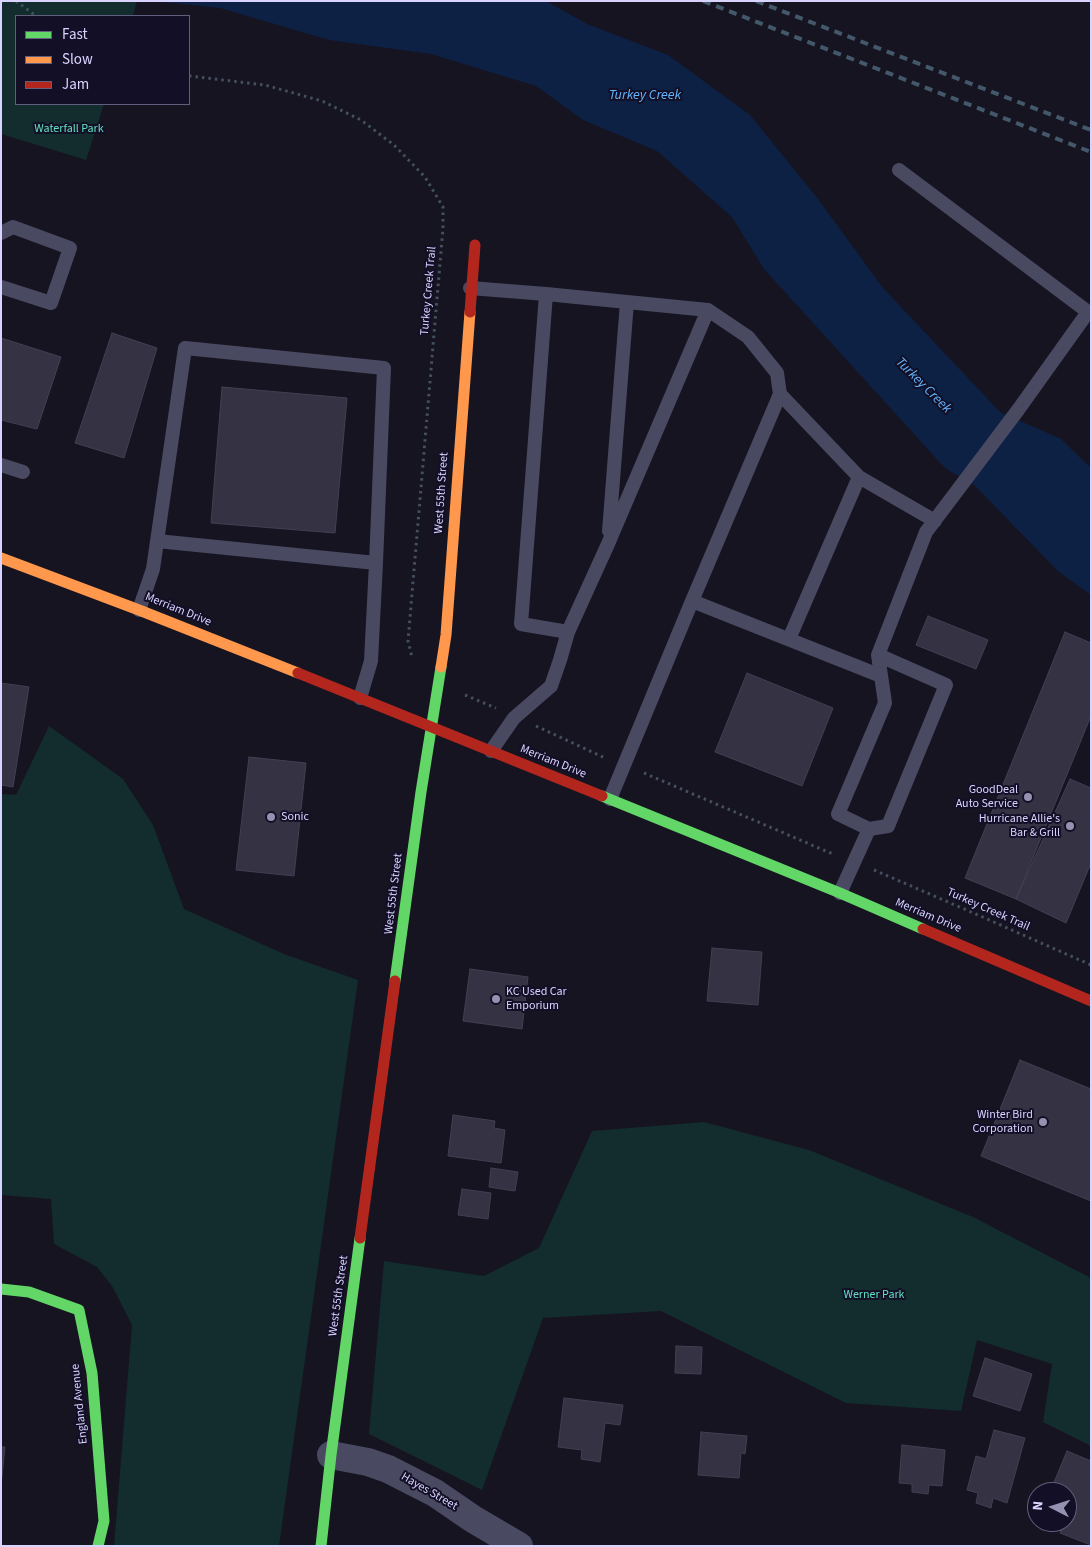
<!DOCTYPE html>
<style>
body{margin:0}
#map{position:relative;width:1092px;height:1547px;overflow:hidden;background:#161421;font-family:"Source Sans 3",sans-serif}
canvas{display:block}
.frame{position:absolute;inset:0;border:2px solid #d9d4ff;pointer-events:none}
.legend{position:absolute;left:15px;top:15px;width:175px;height:90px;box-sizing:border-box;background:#130f26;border:1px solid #625e7d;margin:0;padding:6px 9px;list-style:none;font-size:15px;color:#d9d4ff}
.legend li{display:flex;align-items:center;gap:10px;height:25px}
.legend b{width:25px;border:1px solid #625e7d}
.north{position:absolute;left:1027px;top:1482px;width:50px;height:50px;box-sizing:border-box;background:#130f26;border:1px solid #625e7d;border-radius:50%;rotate:275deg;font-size:14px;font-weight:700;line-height:20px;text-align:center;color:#d9d4ff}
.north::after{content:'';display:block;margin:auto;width:18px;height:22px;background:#9591b1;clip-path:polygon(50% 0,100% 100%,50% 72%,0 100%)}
</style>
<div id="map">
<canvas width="1092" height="1547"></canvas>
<div class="frame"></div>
<ul class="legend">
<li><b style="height:6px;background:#63d668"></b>Fast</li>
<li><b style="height:6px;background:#ff974d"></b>Slow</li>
<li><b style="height:6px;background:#b3261e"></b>Jam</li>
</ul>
<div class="north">N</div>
</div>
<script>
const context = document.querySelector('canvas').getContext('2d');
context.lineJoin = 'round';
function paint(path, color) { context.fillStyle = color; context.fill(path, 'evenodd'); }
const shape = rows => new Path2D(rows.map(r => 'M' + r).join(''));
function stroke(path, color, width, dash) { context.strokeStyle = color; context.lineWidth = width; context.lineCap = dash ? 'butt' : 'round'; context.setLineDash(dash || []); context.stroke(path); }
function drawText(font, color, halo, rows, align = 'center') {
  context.font = font + ' "Source Sans 3",sans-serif'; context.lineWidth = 4; context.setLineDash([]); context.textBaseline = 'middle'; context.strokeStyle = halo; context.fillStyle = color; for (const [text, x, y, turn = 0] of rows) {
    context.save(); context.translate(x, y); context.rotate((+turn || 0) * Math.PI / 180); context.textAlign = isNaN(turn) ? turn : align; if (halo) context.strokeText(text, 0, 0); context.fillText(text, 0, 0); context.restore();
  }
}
paint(shape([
 [1,1,137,1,133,16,16,16,16,104,104,104,86,160,1,134],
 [49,726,123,779,153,825,184,909,284,954,358,980,279,1546,114,1546,132,1325,112,1286,97,1267,54,1244,51,1199,1,1195,1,794,16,795],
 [704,1122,809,1150,973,1217,1091,1278,1091,1446,1043,1422,1052,1364,977,1340,961,1411,846,1403,661,1311,543,1318,482,1490,369,1434,384,1261,484,1276,539,1248,592,1131]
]), '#132c2d');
paint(shape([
 [153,1,546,1,587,24,668,55,750,115,818,199,883,288,1000,412,1061,439,1091,468,1091,595,1059,572,972,483,953,473,944,467,764,269,732,217,657,151,583,120,536,86,431,54,329,40,220,8]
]), '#0d2144');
const building = shape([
 [112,333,157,348,124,458,75,443,112,333],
 [1,338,61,357,37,429,1,420,1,338],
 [222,387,347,398,335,533,211,523,222,387],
 [928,616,988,640,976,669,916,645,928,616],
 [1065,632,1091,643,1091,716,1016,899,965,878,1065,632],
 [747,673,833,708,802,786,715,752,747,673],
 [1,683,29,687,13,787,1,785,1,683],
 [249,757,306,763,294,876,236,870,249,757],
 [1070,779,1091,788,1091,863,1066,923,1016,899,1070,779],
 [712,948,762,952,758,1005,707,1001,712,948],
 [470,969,528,977,522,1029,463,1021,470,969],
 [1020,1060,1091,1089,1091,1201,981,1156,1020,1060],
 [453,1115,495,1121,494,1128,505,1130,501,1163,448,1156,453,1115],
 [491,1168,518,1172,515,1191,489,1187,491,1168],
 [462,1189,491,1193,488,1219,458,1215,462,1189],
 [676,1346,702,1347,701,1374,675,1373,676,1346],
 [985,1358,1032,1374,1020,1411,973,1396,985,1358],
 [564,1398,623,1405,620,1425,605,1423,600,1462,581,1459,582,1450,558,1447,564,1398],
 [994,1430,1025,1438,1007,1503,993,1498,991,1508,976,1503,978,1493,967,1490,976,1456,986,1459,994,1430],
 [701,1432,747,1436,745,1454,741,1453,739,1478,698,1475,701,1432],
 [902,1445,945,1450,942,1486,929,1485,928,1494,912,1492,912,1484,899,1483,902,1445],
 [1,1447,5,1447,1,1485,1,1447],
 [1067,1451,1091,1461,1091,1545,1060,1533,1064,1522,1067,1522,1067,1515,1073,1501,1067,1499,1067,1492,1050,1492,1067,1451]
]);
paint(building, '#343243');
stroke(building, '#433f54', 1);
stroke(shape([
 [16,1,36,16],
 [189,76,265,85,322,101,361,120,394,145,425,177,443,207,443,228,408,641,412,657],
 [465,695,496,708],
 [536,726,605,758],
 [644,773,835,855],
 [874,870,978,915,1091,965]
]), '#44505f', 3, [2.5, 4]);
stroke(shape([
 [899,170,1088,312],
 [1,233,13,227,70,248,51,303,1,287],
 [470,288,546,294],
 [708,310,748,337,777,373,780,394],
 [1,465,23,472],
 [609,531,627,302],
 [157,541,376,563],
 [692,601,780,394,859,477],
 [139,610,153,569,185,348,384,368,376,563,371,661,360,698],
 [789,639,859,477,935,521],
 [491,751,514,718,551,686,560,660,568,632,608,544,708,310,546,294,521,624,568,632],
 [610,799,692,601,881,676],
 [869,829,888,826,946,685,878,655],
 [840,893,869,829,838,814,885,703,878,655,926,532,1018,410,1088,312,1091,313]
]), '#4a4962', 14);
stroke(shape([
 [331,1455,368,1462,388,1469,435,1493,473,1519,519,1546]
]), '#4a4962', 28);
stroke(shape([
 [602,796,840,893,923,929],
 [395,981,421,792,441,667],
 [1,1289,29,1292,79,1310,92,1373,104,1521,98,1546],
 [321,1546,331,1455,360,1238]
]), '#63d668', 11);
stroke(shape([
 [1,558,139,610,298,673],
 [441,667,446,635,470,312]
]), '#ff974d', 11);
stroke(shape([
 [470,312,475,245],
 [298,673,602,796],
 [923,929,1091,1001],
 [360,1238,395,981]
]), '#b3261e', 11);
stroke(shape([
 [703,1,1091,152],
 [756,1,1091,130]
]), '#43596b', 4, [8, 6]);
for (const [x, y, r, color] of [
 [1028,797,5,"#9591b1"],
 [271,817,5,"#9591b1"],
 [1070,826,5,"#9591b1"],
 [496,999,5,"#9591b1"],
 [1043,1122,5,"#9591b1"]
]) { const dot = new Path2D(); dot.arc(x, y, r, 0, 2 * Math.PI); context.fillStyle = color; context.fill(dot); stroke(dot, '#130f26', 2); }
drawText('12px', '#5fe0c0', '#130f26', [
 ["Waterfall Park",69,129],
 ["Werner Park",874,1295]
]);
drawText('12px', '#d9d4ff', '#130f26', [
 ["Turkey Creek Trail",429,291,-85],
 ["West 55th Street",442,493,-86],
 ["Merriam Drive",178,610,22],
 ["Merriam Drive",553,762,22],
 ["West 55th Street",394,894,-83],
 ["Turkey Creek Trail",988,910,24],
 ["Merriam Drive",928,916,23],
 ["West 55th Street",339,1296,-82],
 ["England Avenue",80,1404,-96],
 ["Hayes Street",429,1492,30]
]);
drawText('12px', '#d9d4ff', '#130f26', [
 ["GoodDeal",1018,790],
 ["Auto Service",1018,804],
 ["Sonic",281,817,"left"],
 ["Hurricane Allie's",1060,819],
 ["Bar & Grill",1060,833],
 ["KC Used Car",506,992,"left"],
 ["Emporium",506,1006,"left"],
 ["Winter Bird",1033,1115],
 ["Corporation",1033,1129]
], 'right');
drawText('italic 14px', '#62b6ff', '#130f26', [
 ["Turkey Creek",645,96],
 ["Turkey Creek",923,386,45]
]);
</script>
